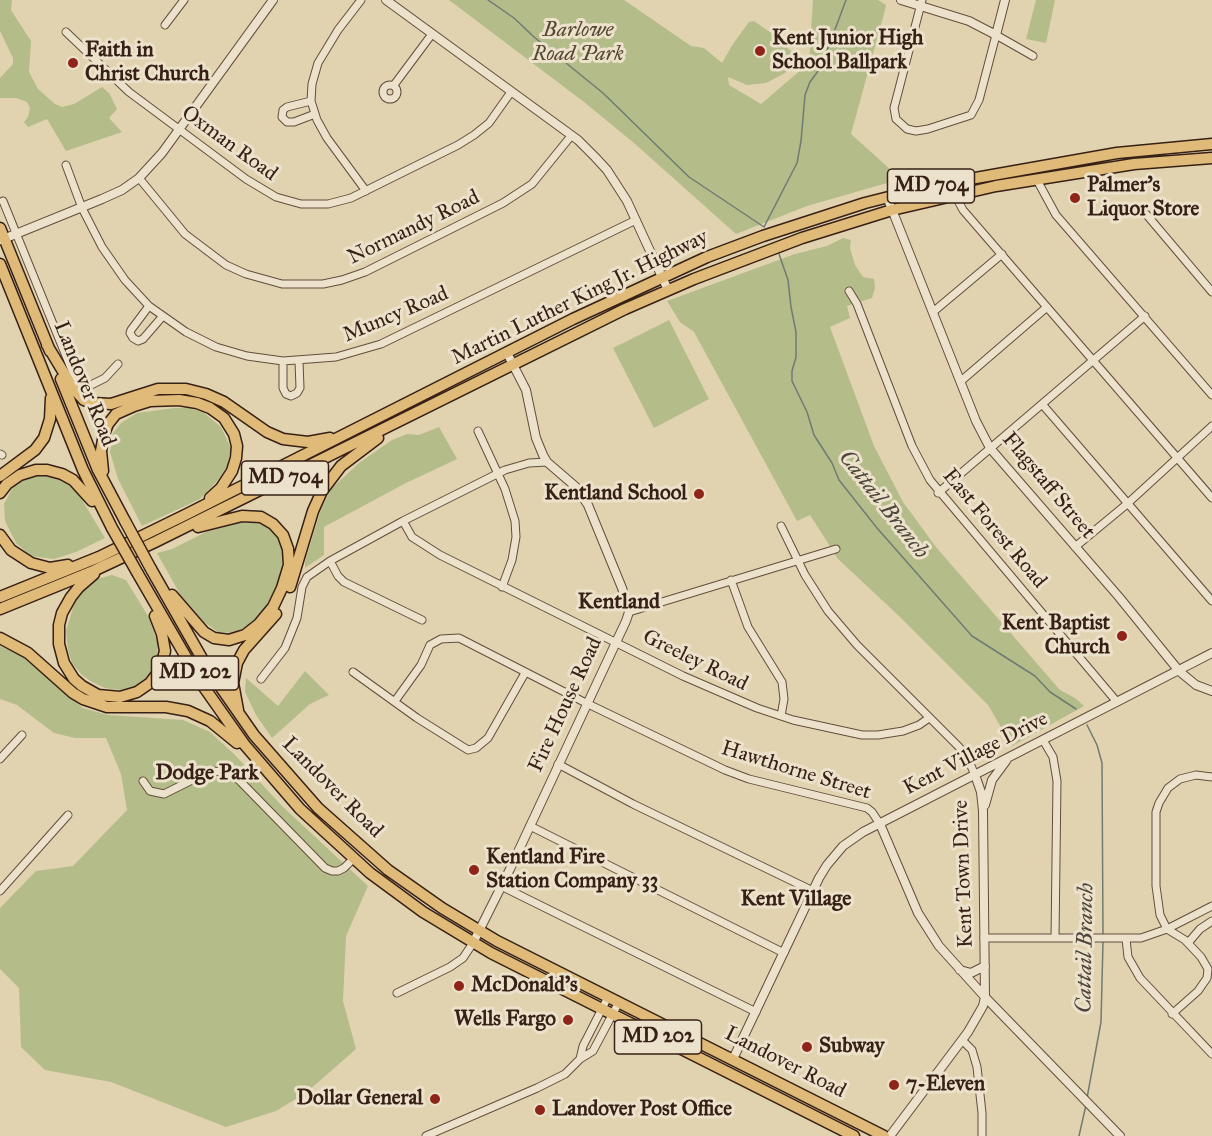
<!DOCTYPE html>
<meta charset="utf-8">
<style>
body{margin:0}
canvas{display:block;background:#e1d3af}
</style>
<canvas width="1212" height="1136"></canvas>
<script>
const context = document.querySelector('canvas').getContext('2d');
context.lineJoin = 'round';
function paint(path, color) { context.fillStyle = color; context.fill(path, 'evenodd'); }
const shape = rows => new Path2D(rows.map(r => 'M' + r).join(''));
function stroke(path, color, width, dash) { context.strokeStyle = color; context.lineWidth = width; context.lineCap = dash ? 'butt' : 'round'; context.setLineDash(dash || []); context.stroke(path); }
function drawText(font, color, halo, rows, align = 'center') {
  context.font = font + ' "IM FELL Great Primer",serif'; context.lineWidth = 6; context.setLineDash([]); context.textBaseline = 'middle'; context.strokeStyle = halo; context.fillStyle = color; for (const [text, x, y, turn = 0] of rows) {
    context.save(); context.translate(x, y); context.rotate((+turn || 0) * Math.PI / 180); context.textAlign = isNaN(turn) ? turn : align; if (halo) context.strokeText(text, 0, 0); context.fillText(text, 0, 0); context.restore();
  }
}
paint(shape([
 [0,0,12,0,11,10,31,41,29,72,38,89,55,104,62,107,74,104,102,87,109,93,117,109,109,118,122,132,66,151,47,119,28,127,24,122,28,117,30,108,27,102,16,98,0,98,0,78,13,64,13,58,0,31],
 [449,0,624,0,691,46,704,48,722,63,733,44,749,22,754,21,774,35,798,58,785,73,766,83,747,85,728,77,729,85,761,104,809,63,813,0,878,0,886,5,885,10,851,134,901,179,807,206,736,234,634,143,584,102],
 [1036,0,1055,0,1046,43,1026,39],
 [843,238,851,240,850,248,855,265,863,277,874,279,875,288,872,298,847,306,850,318,830,327,874,446,903,502,936,547,1060,690,1075,698,1084,706,1012,746,988,705,899,616,838,559,810,515,797,521,694,332,680,322,667,301,795,254,827,246],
 [669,320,709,399,654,428,613,348],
 [174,408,187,408,203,412,221,427,231,448,227,466,218,480,200,499,142,526,118,479,110,452,113,433,121,423,137,413],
 [439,427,457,459,404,484,324,527,324,555,305,568,305,562,320,512,331,489,359,463,392,440,407,434,419,435],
 [42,475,59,478,73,485,105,538,76,552,54,559,31,556,16,543,5,521,4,504,13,487,25,479],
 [245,521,260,522,271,529,279,539,283,548,284,563,281,577,264,610,250,625,233,633,218,632,204,622,180,594,157,553,172,549,206,532],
 [112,575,126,580,148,616,158,644,157,660,150,675,135,686,121,690,105,688,92,682,82,675,72,663,68,650,66,631,75,601,84,590,97,579],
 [0,646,21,656,83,708,108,715,183,720,210,732,235,755,283,807,368,886,346,936,343,1001,356,1049,307,1092,276,1111,226,1127,111,1082,45,1070,21,1047,19,988,0,969,0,908,36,871,73,866,127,810,121,774,106,738,75,738,54,733,17,705,0,699],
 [305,671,329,695,310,704,272,738,256,715,245,692,246,678,278,706]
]), '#b4bc8a');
stroke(shape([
 [488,0,514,18,534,37,603,93,689,177,764,227,797,163,801,141,805,95,810,82,821,67,846,0],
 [779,254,788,280,791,307,796,332,796,357,792,371,792,381,807,412,814,435,832,463,839,480,877,528,972,636,1035,676,1050,692,1076,709],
 [1087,725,1097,745,1102,763,1103,934],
 [1087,1098,1101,1022,1103,942],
 [1079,1136,1086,1105]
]), '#6f7b73', 1.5);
const minor = shape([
 [361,0,338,30,318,63,312,84,311,101,317,120,327,138,366,191],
 [922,0,894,108,896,119,907,129,916,131,928,129,971,115,979,100,996,35,1033,56],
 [165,25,184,0],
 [66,32,129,92,246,179,276,197,301,204,328,204,351,198,458,145,474,135,489,123,511,92],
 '383 92a7 7 0 1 1 14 0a7 7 0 1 1-14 0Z',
 [394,85,432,34],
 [311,101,287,107,283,110,282,117,287,122,294,122,315,114],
 [66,165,82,208,102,247,125,280,149,306,186,332,216,347,247,356,283,361,336,357,381,344,636,220],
 [139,178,185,234,226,265,246,274,282,284,323,284,342,280,365,272,503,203,532,184,571,136],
 [1037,180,1056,215,1212,395],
 [955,195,963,210,1212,498],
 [3,201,77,383,83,386,89,386,105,378,118,364],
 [1146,214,1212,292],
 [849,291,857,304,912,446,930,480,1117,702],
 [149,306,131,330,130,333,133,338,138,341,143,339,162,317],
 [933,312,1002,254],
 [283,361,283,388,286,394,291,396,297,393,300,388,299,361],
 [961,381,1047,307],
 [1042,404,1212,601],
 [478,431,505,489,515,521,516,537,512,560,502,587],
 [0,454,2,455],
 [938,493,1145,316],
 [403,521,412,537,440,555,683,676,757,708,793,720,862,735,878,735,903,731,919,725,929,718],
 [781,526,805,575,828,611,857,645,959,747,968,759,975,775],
 [1075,547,1127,504,1212,426],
 [330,561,338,576,344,582,422,620],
 [731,580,748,627,782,682,784,699,781,716],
 [629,612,836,549],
 [353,672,417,718,468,750,476,748,488,738,525,673],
 [261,679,285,648,297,618,302,587,307,577,330,561,403,521,505,470,529,463,547,462],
 [395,701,421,665,430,645,441,639,459,638,586,703,725,770,749,779,867,808,872,812,880,824],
 [1043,740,1053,757,1057,781,1055,938],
 [0,759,22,735],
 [558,764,633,804,813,891],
 [143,781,150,791,164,794,210,771,228,772,240,781,325,868,332,871,338,871,344,868,353,859],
 [530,826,784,953],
 [501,886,756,1012],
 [0,891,68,815],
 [984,938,1141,938,1167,929,1212,906],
 [1126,939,1128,957,1140,978,1212,1054],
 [1188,943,1200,929,1212,921],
 [397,993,450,967,463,958,473,943],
 [1172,1014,1198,991,1207,978,1208,969,1201,957,1185,940,1167,929,1160,915,1156,886,1156,812,1159,803,1168,788,1180,779,1196,775,1212,777],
 [962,1040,972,1050,977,1067,982,1113,982,1136],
 [580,1059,583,1046,608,997],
 [426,1136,537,1088,565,1074,580,1059,593,1051,619,1002]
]);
const tertiary = shape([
 [386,0,578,140,595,157,607,170,627,201,668,290],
 [901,0,969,21,996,35,1005,0],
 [887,197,976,421,990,448,1119,597,1179,671,1196,685,1212,691],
 [1,240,102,199,122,190,139,178,162,153,273,0],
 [985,805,992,780,1006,761],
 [880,824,918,913,939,946,985,997,1120,1136],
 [473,943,510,869,626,621,629,612,622,588,588,505,576,487,547,462,543,455,536,438,526,390,507,353],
 [960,970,971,973,985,966],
 [733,1059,819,878,827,865,843,846,863,832,1212,653],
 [890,1136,968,1032,983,1006,985,997,983,811,981,792,975,775]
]);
const primary = shape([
 [0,228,50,351],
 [0,264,83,470,112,528],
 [47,345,73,388,84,400,93,403,111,404,158,389,186,389,206,394,224,402,267,432,283,439,308,442,330,438],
 [61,379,98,470,125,521],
 [103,471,101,451,104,434,108,424,116,414,134,406,150,401,179,400,197,403,210,408,224,418,234,434,237,446,236,458,232,471,221,488,210,498],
 [0,476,35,450,44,438,50,419,51,398],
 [0,493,7,484,20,475,36,470,47,470,62,474,73,480,92,501],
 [0,535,11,550,31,563,50,568,68,565],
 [151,569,208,669,254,735,318,808,388,870,442,908,497,941,884,1136],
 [94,574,79,587,71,597,62,613,59,625,59,644,64,663,74,679,82,686,98,695,120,697,137,692,150,683,160,670,165,651,162,634,155,616],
 [138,574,201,683,244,744,300,809,370,873,423,912,491,953,854,1136],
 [290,587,313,511,322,491,341,466,378,438],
 [172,595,204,632,214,638,229,640,245,635,259,624,273,607,282,588,289,565,288,549,283,535,273,524,261,517,242,516,198,527],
 [0,597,99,557,185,515,573,319,707,257,763,236,865,203,936,185,1117,153,1212,144],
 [0,609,91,572,155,542,625,309,694,279,802,238,892,210,996,186,1134,164,1212,158],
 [0,638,28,653,73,693,83,699,107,707,166,707,188,711,210,721,237,743],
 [238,710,233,683,237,663,244,650,276,614]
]);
stroke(minor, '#624d3c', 9);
stroke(tertiary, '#624d3c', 10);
stroke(primary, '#372015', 13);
stroke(minor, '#ece2cb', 7);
stroke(tertiary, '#ece2cb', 8);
stroke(primary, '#e0ba78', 10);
const primaryBridge = shape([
 [125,521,151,569],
 [112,528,138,574]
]);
stroke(primaryBridge, '#372015', 13, []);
stroke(primaryBridge, '#e0ba78', 10);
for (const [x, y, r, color] of [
 [760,51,6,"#8f2418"],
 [73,63,6,"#8f2418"],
 [1075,198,6,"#8f2418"],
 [699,494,6,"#8f2418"],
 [1122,636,6,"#8f2418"],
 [474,870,6,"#8f2418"],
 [459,986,6,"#8f2418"],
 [568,1020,6,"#8f2418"],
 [807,1047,6,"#8f2418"],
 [894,1085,6,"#8f2418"],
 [435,1099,6,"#8f2418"],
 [540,1110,6,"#8f2418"]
]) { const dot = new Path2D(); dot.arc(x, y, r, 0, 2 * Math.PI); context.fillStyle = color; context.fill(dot); stroke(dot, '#ece2cb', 2); }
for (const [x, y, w] of [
 [931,186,87],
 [285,478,87],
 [195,673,87],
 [658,1037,87]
]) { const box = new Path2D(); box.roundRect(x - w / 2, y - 17, w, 34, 4.5); context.fillStyle = '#ece2cb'; context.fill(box); stroke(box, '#372015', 1.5); }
drawText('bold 20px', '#372015', null, [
 ["MD 704",931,186],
 ["MD 704",285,478],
 ["MD 202",195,673],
 ["MD 202",658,1037]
]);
drawText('italic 21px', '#564732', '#ece2cb', [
 ["Barlowe",578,31],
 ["Road Park",578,55]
]);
drawText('bold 21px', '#372015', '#ece2cb', [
 ["Kent Junior High",772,39],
 ["School Ballpark",772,63],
 ["Faith in",85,51],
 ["Christ Church",85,75],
 ["Palmer’s",1087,186],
 ["Liquor Store",1087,210],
 ["Kentland School",687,494,"right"],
 ["Kent Baptist",1110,624,"right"],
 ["Church",1110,648,"right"],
 ["Kentland Fire",486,858],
 ["Station Company 33",486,882],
 ["McDonald's",471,986],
 ["Wells Fargo",556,1020,"right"],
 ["Subway",819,1047],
 ["7-Eleven",906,1085],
 ["Dollar General",423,1099,"right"],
 ["Landover Post Office",552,1110]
], 'left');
drawText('21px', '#372015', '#ece2cb', [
 ["Oxman Road",229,144,36],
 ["Normandy Road",414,228,-26],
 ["Martin Luther King Jr. Highway",580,298,-26],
 ["Muncy Road",396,315,-23],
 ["Landover Road",84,384,68],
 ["Flagstaff Street",1048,486,50],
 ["East Forest Road",994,529,50],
 ["Greeley Road",695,661,26],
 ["Fire House Road",566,705,-65],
 ["Kent Village Drive",976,754,-27],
 ["Hawthorne Street",796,771,17],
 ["Landover Road",332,788,45],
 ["Kent Town Drive",964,874,-92],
 ["Landover Road",785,1063,27]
]);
drawText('italic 22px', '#4e463c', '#ece2cb', [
 ["Cattail Branch",883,505,52],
 ["Cattail Branch",1086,948,-89]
]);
drawText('bold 22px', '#372015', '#ece2cb', [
 ["Kentland",619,603],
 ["Dodge Park",207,774],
 ["Kent Village",796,900]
]);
</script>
